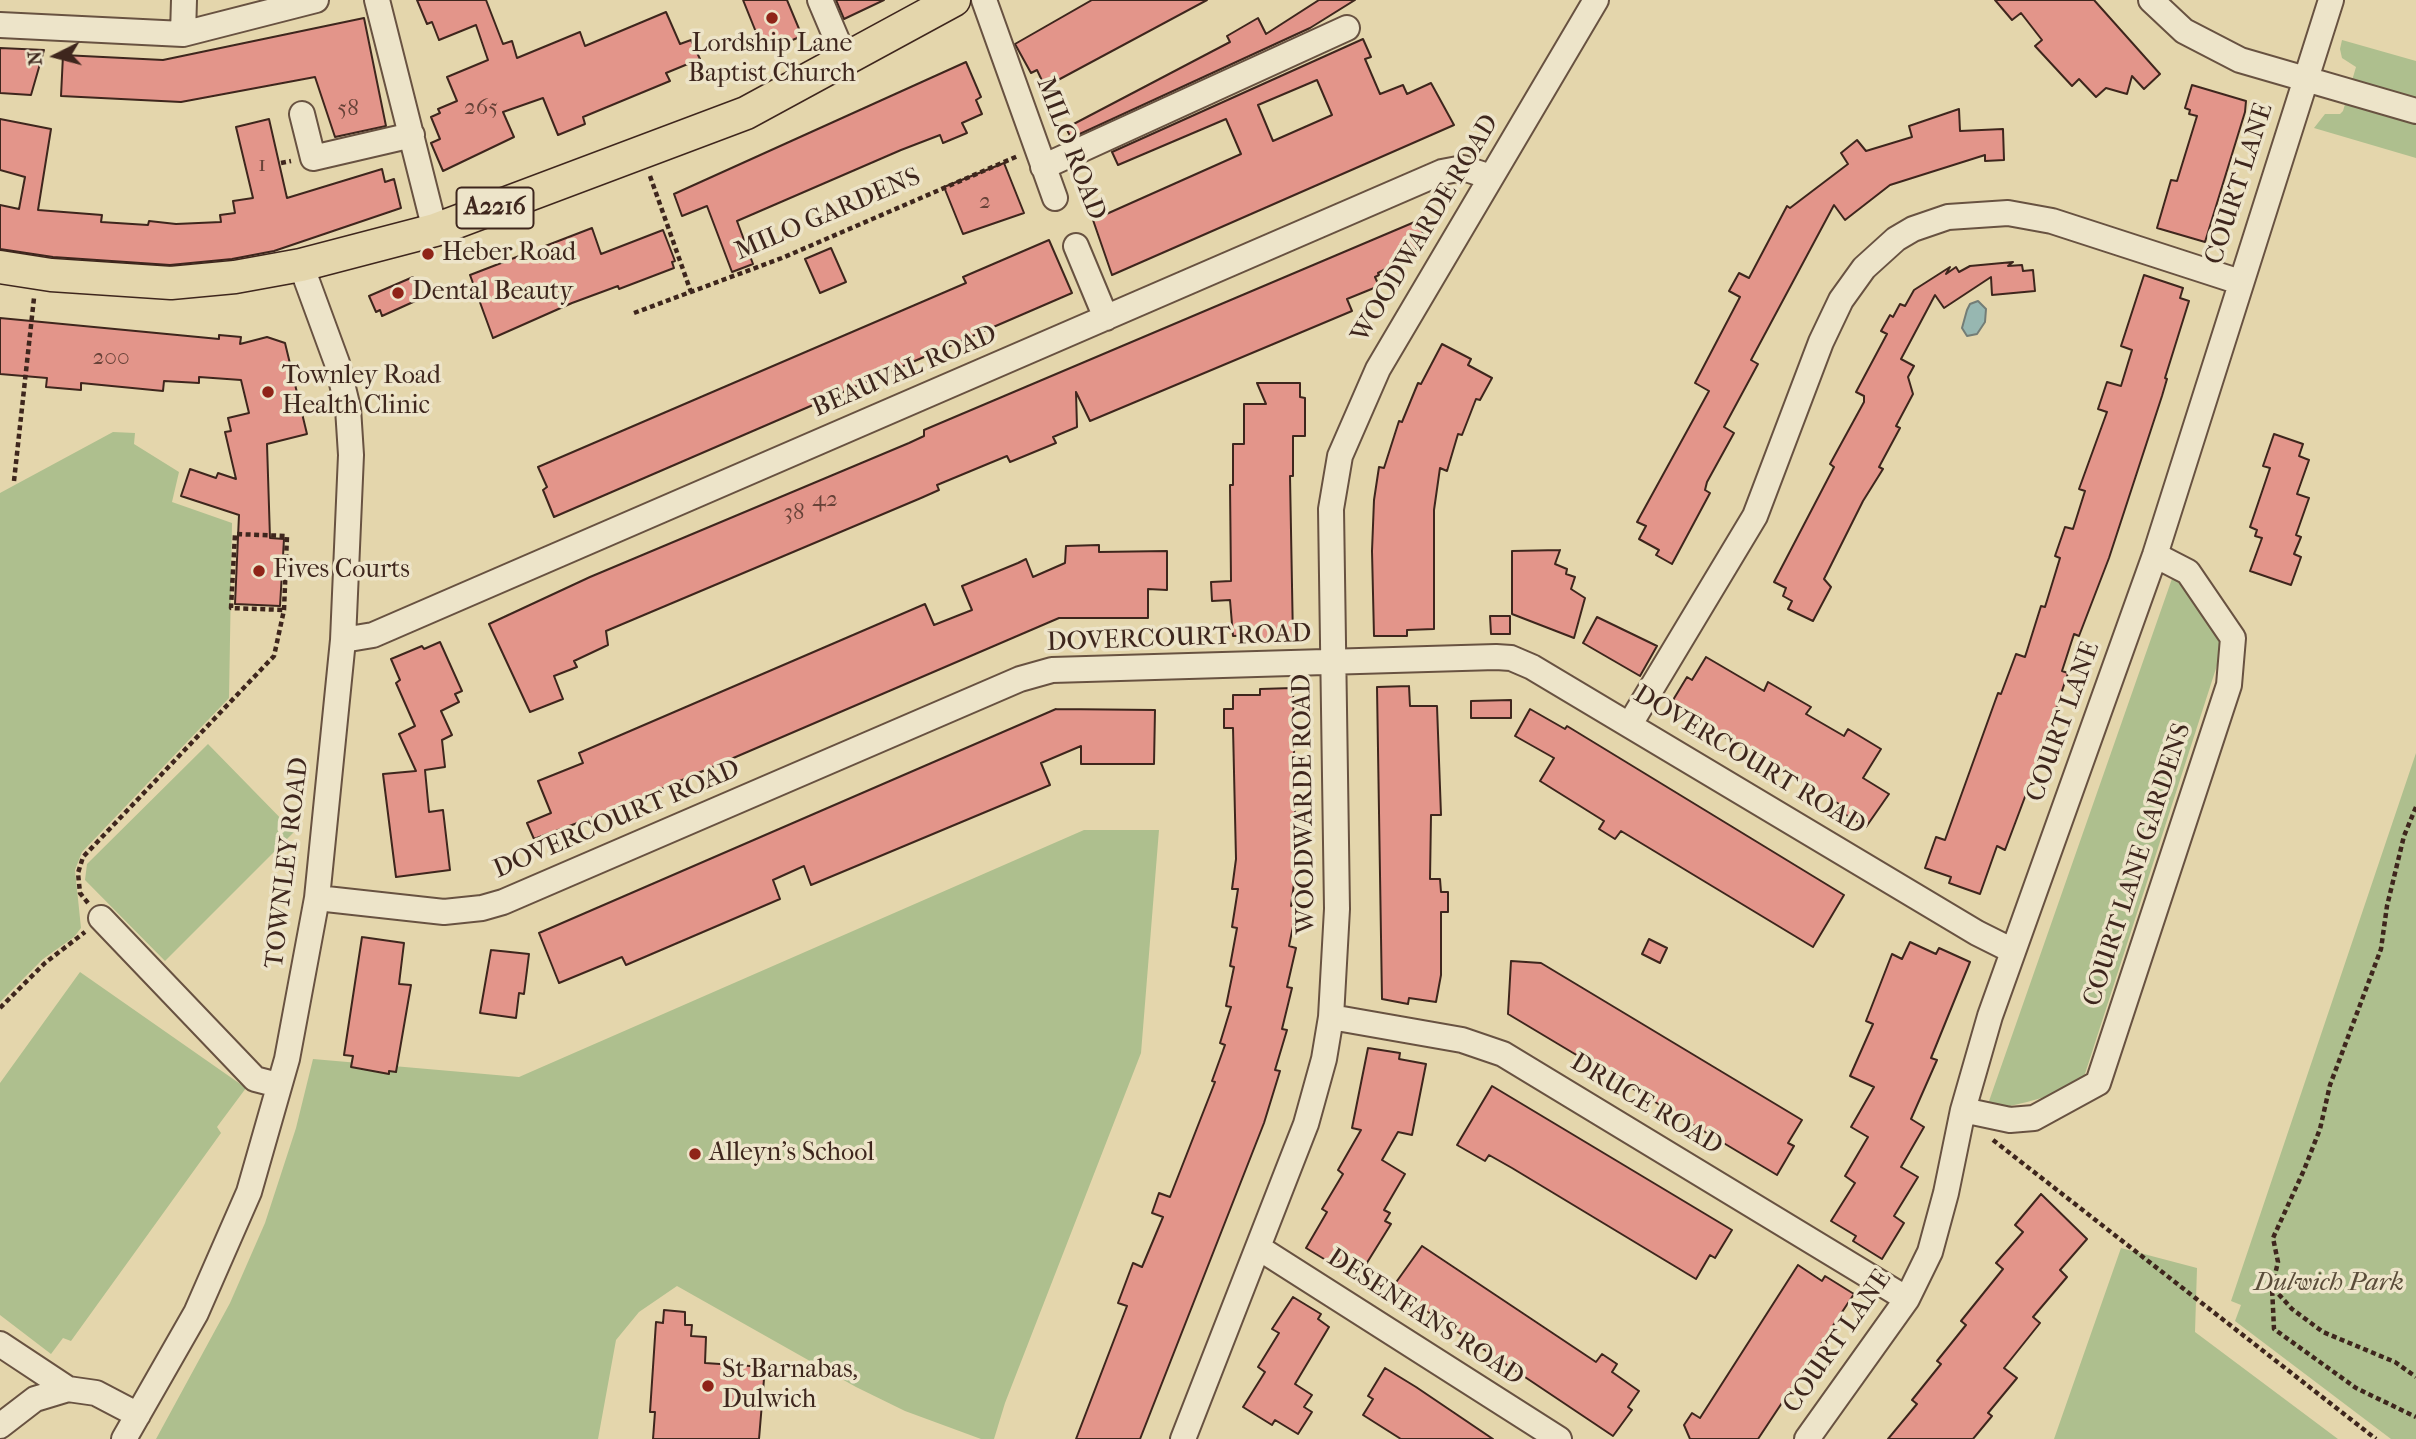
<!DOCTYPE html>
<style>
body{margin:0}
#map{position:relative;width:2416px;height:1439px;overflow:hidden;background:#e4d6ac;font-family:"IM FELL French Canon",serif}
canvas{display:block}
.north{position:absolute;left:21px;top:21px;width:70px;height:70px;-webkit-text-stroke:5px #ede4c9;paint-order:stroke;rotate:264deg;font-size:19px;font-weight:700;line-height:28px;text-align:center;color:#3e261d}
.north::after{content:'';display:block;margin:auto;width:24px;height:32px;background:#3e261d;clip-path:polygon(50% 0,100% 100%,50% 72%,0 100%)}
</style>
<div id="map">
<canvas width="2416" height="1439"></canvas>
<div class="north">N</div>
</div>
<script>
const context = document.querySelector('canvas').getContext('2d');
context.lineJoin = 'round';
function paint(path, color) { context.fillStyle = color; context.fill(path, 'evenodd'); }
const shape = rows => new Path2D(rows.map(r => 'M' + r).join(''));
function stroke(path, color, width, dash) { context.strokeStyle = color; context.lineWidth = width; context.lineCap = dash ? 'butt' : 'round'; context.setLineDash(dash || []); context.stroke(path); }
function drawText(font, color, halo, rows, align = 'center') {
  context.font = font + ' "IM FELL French Canon",serif'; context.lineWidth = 7; context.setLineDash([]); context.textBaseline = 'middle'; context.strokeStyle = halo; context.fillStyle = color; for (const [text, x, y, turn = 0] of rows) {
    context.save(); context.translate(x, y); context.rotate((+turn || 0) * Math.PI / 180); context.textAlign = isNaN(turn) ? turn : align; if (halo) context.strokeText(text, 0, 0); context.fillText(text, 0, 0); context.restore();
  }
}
paint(shape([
 [2342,40,2416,61,2416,158,2314,128,2325,114,2340,114,2343,111,2356,67,2342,58,2340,49],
 [113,432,135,433,134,444,179,472,172,502,232,523,229,698,82,852,75,870,81,928,74,937,43,959,0,1002,0,493],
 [2174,573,2218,623,2221,653,2083,1080,2059,1093,2027,1102,2010,1106,1988,1104],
 [208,744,294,832,165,961,85,880,87,864],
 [2416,753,2416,1439,2391,1439,2235,1321,2241,1305,2231,1301],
 [1084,830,1159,830,1141,1053,1005,1403,994,1439,981,1439,905,1411,856,1387,677,1286,639,1312,616,1340,598,1439,156,1439,230,1303,265,1223,296,1128,313,1059,519,1077],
 [80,972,246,1088,217,1127,221,1133,71,1341,63,1338,51,1354,0,1315,0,1083],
 [2121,1248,2197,1268,2195,1332,2338,1439,2054,1439]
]), '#aebf8e');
const water = shape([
 [1978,301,1986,309,1985,322,1977,334,1967,336,1962,328,1967,310,1970,304,1978,301]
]);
paint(water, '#97b7b1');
stroke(water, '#737d76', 2);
const building = shape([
 [417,0,486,0,503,44,512,41,517,58,580,32,585,46,666,12,680,44,691,40,700,59,666,73,670,81,583,117,585,124,558,135,543,98,503,112,514,137,443,171,431,143,440,139,431,117,440,113,438,109,457,101,447,77,488,60,476,25,439,40,432,22,427,24,417,0],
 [743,0,787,0,802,36,764,52,743,0],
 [836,0,884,0,844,19,836,0],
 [1092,0,1207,0,1045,87,1037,70,1031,73,1015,44,1092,0],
 [1319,0,1355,0,1310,28,1071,138,1066,128,1230,42,1227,36,1258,18,1266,34,1319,0],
 [1995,0,2094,0,2160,74,2144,89,2132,76,2127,94,2106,88,2096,97,2079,79,2072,86,2035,46,2042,40,2021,13,2012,20,1995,0],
 [364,18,386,126,335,137,315,77,181,102,61,96,63,55,163,60,364,18],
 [1363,39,1371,57,1365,59,1380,94,1403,85,1407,94,1431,83,1454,125,1112,275,1093,220,1241,154,1226,119,1118,165,1112,152,1363,39],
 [1317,80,1332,115,1273,141,1258,105,1317,80],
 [0,48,44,50,31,95,0,93,0,48],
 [966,62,981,97,976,100,982,114,962,123,967,133,943,143,940,135,901,150,737,221,753,264,732,272,707,206,682,216,674,194,966,62],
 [2192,85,2246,101,2245,112,2205,242,2157,228,2171,180,2177,181,2197,116,2189,114,2190,110,2185,108,2192,85],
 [1959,109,1960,131,2003,129,2004,160,1985,161,1985,155,1890,185,1845,220,1834,205,1751,360,1758,364,1724,427,1734,433,1707,482,1705,490,1710,493,1672,564,1656,555,1659,550,1639,539,1646,526,1637,522,1709,391,1695,383,1740,297,1729,291,1739,273,1749,278,1787,206,1790,208,1848,164,1841,153,1857,140,1866,151,1912,137,1909,126,1959,109],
 [0,119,51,129,38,210,102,215,101,222,148,225,149,221,176,224,221,222,220,215,235,213,233,201,253,198,236,127,269,119,287,198,382,169,385,182,394,179,401,208,274,251,232,259,170,265,53,257,0,249,0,205,19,209,25,177,0,170,0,119],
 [1004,163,1024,213,963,234,944,187,1004,163],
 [1417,221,1425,237,1415,241,1418,248,1412,251,1414,254,1378,273,1379,275,1375,277,1379,286,1347,299,1352,311,1090,421,1076,392,1077,427,1053,437,1056,443,1010,462,1007,456,990,463,937,485,939,490,921,498,606,631,608,645,574,661,577,667,554,676,563,699,530,712,489,624,590,577,909,443,924,436,924,430,1417,221],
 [592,228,601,254,663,230,675,261,672,262,674,268,619,289,618,286,572,303,493,338,470,275,592,228],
 [1049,240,1072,293,554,517,543,490,547,487,538,467,966,283,963,277,1049,240],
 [831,248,846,282,820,293,805,259,831,248],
 [2013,262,2008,266,2022,265,2023,271,2033,270,2035,291,1992,295,1991,277,1944,308,1935,295,1901,359,1914,366,1908,377,1913,394,1896,426,1900,428,1879,467,1883,469,1863,501,1824,579,1831,587,1813,621,1788,609,1792,601,1783,596,1786,588,1774,582,1834,467,1830,464,1864,402,1864,396,1856,392,1887,334,1881,331,1890,315,1893,317,1900,304,1905,306,1914,290,1950,267,1946,274,1956,267,1959,272,1970,266,2013,262],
 [2144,275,2183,288,2180,298,2189,301,2165,378,2167,379,2162,396,2109,558,2079,636,2074,634,2062,671,2068,673,2040,757,2005,850,1997,846,1980,894,1949,883,1951,877,1925,868,1936,837,1945,840,1998,693,2001,694,2016,654,2025,657,2041,606,2045,607,2060,558,2055,556,2065,527,2073,529,2085,491,2079,489,2107,412,2098,409,2107,382,2121,386,2132,350,2121,346,2144,275],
 [413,277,422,298,382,316,380,310,376,312,369,296,413,277],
 [0,318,219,339,219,335,241,337,240,344,267,337,285,343,307,434,267,444,270,538,284,539,280,606,235,604,239,515,181,496,190,469,216,478,218,473,236,479,225,432,231,431,228,418,249,413,241,380,199,377,199,383,164,381,163,391,81,383,81,390,46,387,47,378,0,374,0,318],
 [1442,344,1471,359,1468,365,1492,378,1480,400,1476,399,1462,435,1458,434,1447,471,1440,468,1434,510,1434,629,1407,630,1407,636,1374,636,1372,551,1374,500,1379,467,1384,468,1399,421,1402,422,1418,383,1421,384,1442,344],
 [1257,383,1300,383,1300,397,1305,398,1305,436,1293,436,1293,476,1290,476,1293,640,1260,641,1260,635,1233,636,1230,600,1212,601,1211,582,1231,581,1230,485,1233,485,1233,444,1244,444,1244,404,1266,404,1257,383],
 [2274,434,2303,444,2299,456,2309,460,2297,494,2309,498,2296,535,2301,537,2294,554,2301,557,2291,585,2250,571,2262,538,2255,536,2257,530,2250,527,2270,468,2263,466,2274,434],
 [1099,545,1099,552,1167,551,1167,590,1148,589,1148,618,1059,618,610,811,534,839,527,823,551,813,538,781,583,763,579,753,925,604,934,625,972,610,962,586,1018,563,1026,559,1033,577,1065,563,1066,546,1099,545],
 [1560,550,1555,564,1567,569,1566,574,1575,577,1571,589,1585,598,1574,638,1512,614,1512,551,1560,550],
 [1490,616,1510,616,1510,634,1491,634,1490,616],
 [1597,617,1657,646,1640,676,1583,643,1597,617],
 [440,642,462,691,455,694,459,702,441,711,452,735,442,740,445,767,425,770,429,812,443,810,450,870,396,877,383,774,416,771,399,734,415,726,396,683,400,680,391,659,422,646,424,649,440,642],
 [1706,657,1764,691,1768,682,1811,707,1806,714,1844,736,1848,729,1881,749,1863,778,1889,794,1866,827,1843,813,1846,808,1670,705,1687,677,1692,680,1706,657],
 [1409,686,1410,706,1437,706,1441,815,1431,815,1430,879,1440,879,1441,892,1448,892,1448,912,1441,912,1441,975,1436,1002,1409,998,1408,1004,1382,999,1377,687,1409,686],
 [1293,688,1296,869,1291,906,1297,907,1289,946,1296,948,1287,987,1292,988,1282,1029,1287,1030,1275,1070,1280,1071,1264,1123,1140,1439,1076,1439,1127,1306,1118,1303,1133,1263,1142,1267,1163,1217,1152,1213,1159,1193,1170,1197,1215,1082,1212,1081,1225,1045,1220,1043,1231,1007,1226,1006,1234,967,1230,966,1237,928,1232,927,1238,889,1232,889,1236,859,1233,728,1224,728,1224,709,1233,709,1233,695,1260,695,1260,689,1293,688],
 [1511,700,1511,718,1471,718,1471,701,1511,700],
 [1056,709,1155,710,1154,764,1081,764,1081,746,1041,763,1050,785,811,885,804,866,773,880,780,899,626,965,622,957,559,983,539,933,1056,709],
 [1530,709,1565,729,1567,726,1844,895,1813,947,1621,831,1615,839,1599,829,1604,821,1540,781,1554,758,1515,736,1530,709],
 [362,937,404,943,399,984,411,985,396,1072,389,1071,389,1074,351,1067,353,1056,344,1055,362,937],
 [1649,939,1667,948,1660,963,1642,954,1649,939],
 [1910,942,1936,954,1939,948,1970,962,1931,1058,1937,1060,1911,1119,1924,1127,1901,1167,1918,1177,1894,1216,1904,1223,1882,1259,1853,1241,1856,1236,1831,1221,1855,1183,1845,1176,1868,1137,1851,1127,1874,1087,1850,1076,1873,1024,1866,1021,1892,954,1902,959,1910,942],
 [491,950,529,954,524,994,519,993,516,1018,480,1013,491,950],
 [1511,961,1541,963,1802,1120,1788,1143,1794,1146,1777,1175,1508,1014,1511,961],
 [1368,1048,1400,1053,1399,1059,1426,1064,1412,1135,1398,1132,1382,1160,1405,1174,1384,1210,1390,1213,1385,1221,1391,1224,1360,1274,1337,1260,1334,1265,1306,1248,1327,1212,1322,1209,1343,1174,1338,1170,1361,1130,1352,1128,1368,1048],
 [1492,1086,1732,1230,1715,1258,1710,1255,1696,1279,1512,1168,1489,1155,1485,1161,1457,1145,1492,1086],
 [2041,1194,2087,1239,2060,1270,2067,1277,2033,1317,2040,1323,2004,1368,2017,1378,1988,1413,1992,1416,1973,1439,1888,1439,1917,1404,1912,1400,1941,1364,1937,1361,1966,1325,1961,1321,2003,1269,1996,1263,2023,1232,2015,1225,2041,1194],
 [1422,1246,1596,1362,1602,1354,1617,1364,1612,1372,1639,1391,1628,1407,1632,1410,1613,1436,1392,1288,1422,1246],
 [1798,1265,1822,1281,1825,1276,1854,1294,1758,1439,1690,1439,1684,1425,1692,1413,1700,1418,1798,1265],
 [1293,1297,1321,1314,1318,1319,1329,1327,1295,1384,1312,1395,1304,1407,1312,1412,1298,1434,1275,1420,1272,1425,1243,1407,1265,1372,1258,1367,1279,1333,1272,1329,1293,1297],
 [664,1310,685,1312,685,1325,692,1325,691,1336,706,1337,705,1363,765,1367,759,1439,653,1439,655,1412,650,1412,656,1322,663,1323,664,1310],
 [1385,1368,1416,1387,1493,1439,1401,1439,1363,1415,1373,1399,1368,1396,1385,1368]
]);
paint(building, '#e3958a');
stroke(building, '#3e261d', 2);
const minor = shape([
 [377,0,435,230],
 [820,0,845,59],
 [984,0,1055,198],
 [2151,0,2184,31,2240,60,2416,111],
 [0,25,183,34,316,0],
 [183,34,184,0],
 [302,114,313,158,412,135],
 [1043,167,1347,28],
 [1076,246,1106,318],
 [343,640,373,635,1442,172,1463,168,1491,177],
 [1630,724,1755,516,1821,342,1841,300,1864,268,1896,239,1913,229,1948,217,2008,213,2052,221,2240,282],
 [317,898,444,912,482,908,503,902,1020,679,1052,670,1496,657,1511,658,1532,667,1977,933,2013,951],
 [101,918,255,1079,278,1085],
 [1331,1017,1462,1040,1503,1054,1907,1299],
 [1963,1110,2010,1120,2034,1118,2098,1083,2229,685,2233,638,2188,572,2155,555],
 [1259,1248,1559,1439],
 [0,1344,68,1389],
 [0,1426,35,1399,68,1389,96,1393,138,1415],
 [124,1439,196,1313,249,1192,287,1059,317,898,343,640,351,455,348,408,337,363,301,265],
 [1183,1439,1306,1124,1324,1059,1331,1017,1337,909,1331,509,1340,456,1378,369,1596,0],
 [1807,1439,1907,1299,1930,1252,1946,1193,1963,1110,1990,1016,2155,555,2331,0]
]);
const major = shape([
 [0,267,51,275,171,283,235,277,301,265,435,230,746,113,954,0]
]);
stroke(minor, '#685241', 28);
stroke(major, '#3e261d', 35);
stroke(shape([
 [281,163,291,161],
 [650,176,691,292],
 [634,313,782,258,1018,156],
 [14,481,34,298],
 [2416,807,2404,836,2387,906,2381,949,2330,1085,2320,1129,2304,1170,2273,1238,2278,1262,2272,1287,2274,1329,2356,1388,2416,1417],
 [88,903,80,893,78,873,83,857,274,656,284,610,287,536,235,534,231,608,284,610],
 [0,1008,45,963,85,932],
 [1993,1140,2376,1439],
 [2273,1288,2292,1309,2323,1332,2395,1362,2416,1377]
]), '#3e261d', 4.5, [5, 3.5]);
stroke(minor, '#ede4c9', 24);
stroke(major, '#e4d6ac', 32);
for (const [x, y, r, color] of [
 [772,18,7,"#8f2418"],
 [428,254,7,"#8f2418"],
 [398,293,7,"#8f2418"],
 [268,392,7,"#8f2418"],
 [259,571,7,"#8f2418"],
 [695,1154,7,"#8f2418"],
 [708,1386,7,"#8f2418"]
]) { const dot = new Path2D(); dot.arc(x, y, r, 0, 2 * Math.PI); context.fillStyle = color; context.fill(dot); stroke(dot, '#ede4c9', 2.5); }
drawText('23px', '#674238', null, [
 ["265",481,108],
 ["58",348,109],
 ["1",262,165],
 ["2",985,202],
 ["200",111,358],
 ["42",825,500],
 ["38",794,513]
]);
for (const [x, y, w] of [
 [495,208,77]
]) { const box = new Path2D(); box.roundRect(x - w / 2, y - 20.5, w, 41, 5); context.fillStyle = '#ede4c9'; context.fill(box); stroke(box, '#3e261d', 2); }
drawText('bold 24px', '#3e261d', null, [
 ["A2216",495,208]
]);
drawText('26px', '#3e261d', '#ede4c9', [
 ["Lordship Lane",772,45,"center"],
 ["Baptist Church",772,75,"center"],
 ["Heber Road",442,254],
 ["Dental Beauty",412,293],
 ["Townley Road",282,377],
 ["Health Clinic",282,407],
 ["Fives Courts",273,571],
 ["Alleyn's School",709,1154],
 ["St Barnabas,",722,1371],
 ["Dulwich",722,1401]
], 'left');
drawText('26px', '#3e261d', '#ede4c9', [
 ["MILO ROAD",1070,149,69],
 ["COURT LANE",2240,184,-72],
 ["MILO GARDENS",828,215,-23],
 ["WOODWARDE ROAD",1426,229,-59],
 ["BEAUVAL ROAD",905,372,-23],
 ["DOVERCOURT ROAD",1179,639,-2],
 ["COURT LANE",2064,722,-70],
 ["DOVERCOURT ROAD",1749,761,31],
 ["WOODWARDE ROAD",1305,804,-91],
 ["DOVERCOURT ROAD",617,820,-23],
 ["TOWNLEY ROAD",288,863,-83],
 ["COURT LANE GARDENS",2138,865,-72],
 ["DRUCE ROAD",1646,1105,31],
 ["DESENFANS ROAD",1425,1318,33],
 ["COURT LANE",1838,1342,-55]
]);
drawText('italic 26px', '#5a4c39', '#ede4c9', [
 ["Dulwich Park",2329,1284]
]);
</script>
